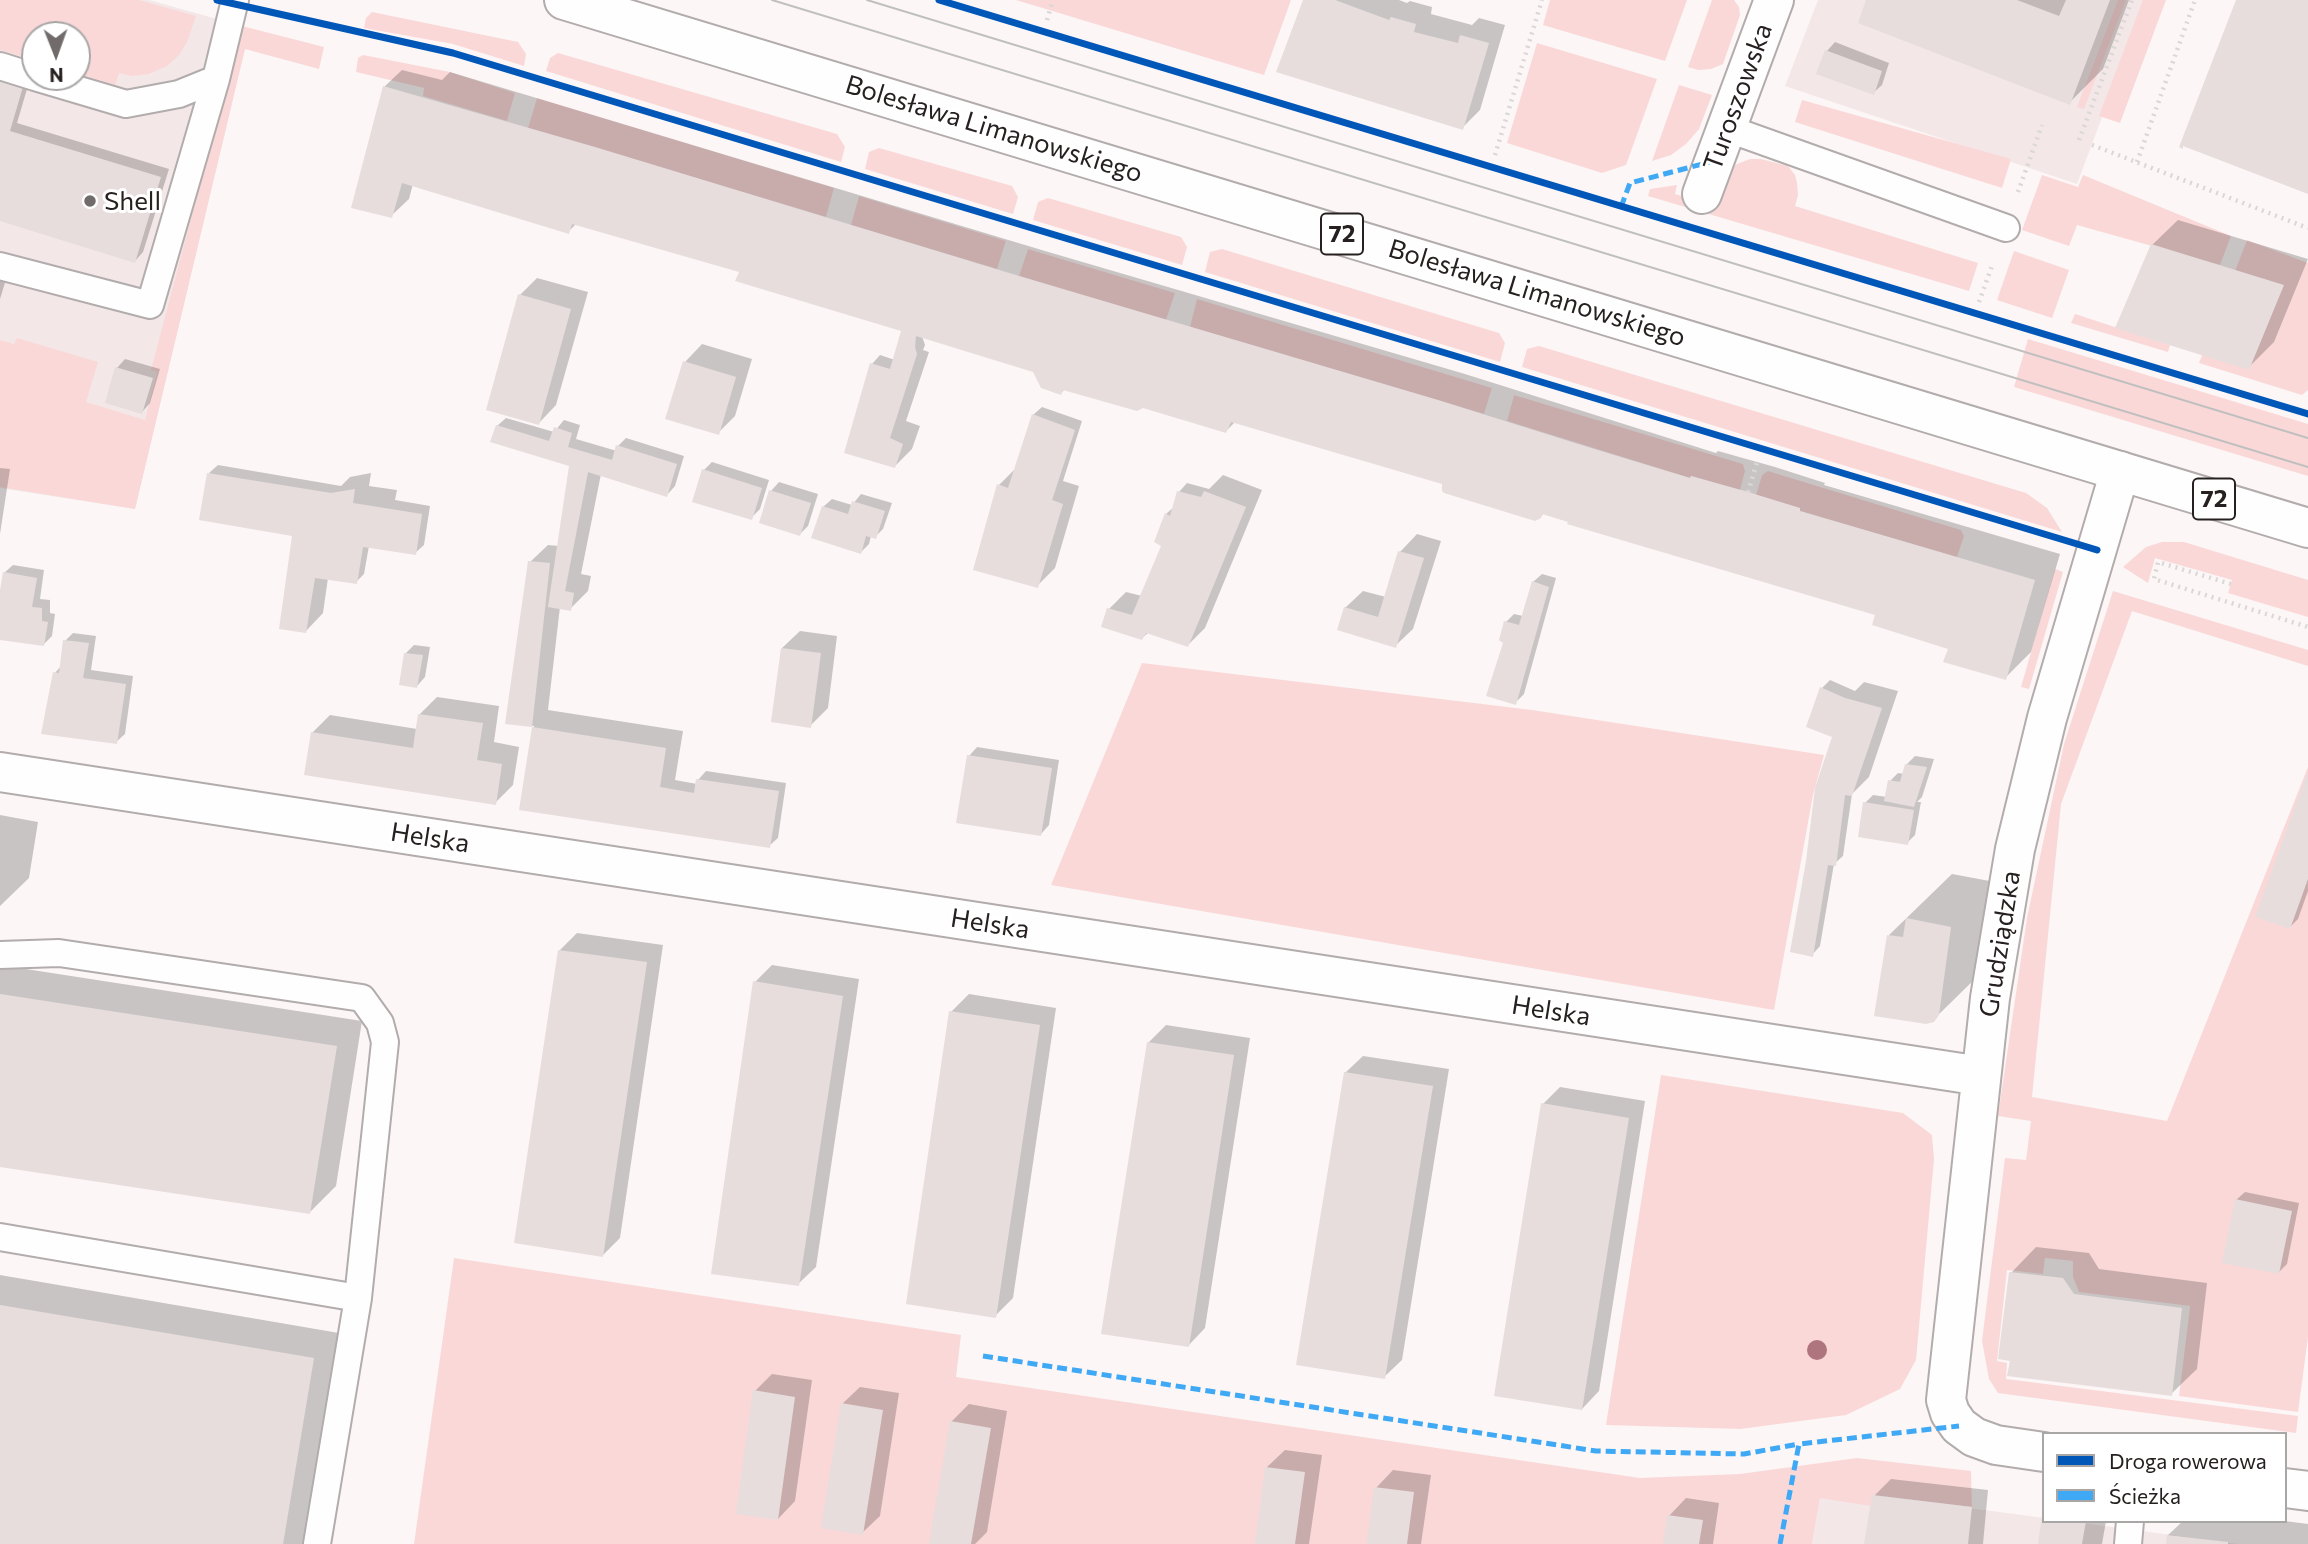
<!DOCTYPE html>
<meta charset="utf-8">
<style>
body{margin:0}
#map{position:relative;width:2308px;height:1544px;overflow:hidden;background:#fcf6f6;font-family:Commissioner,sans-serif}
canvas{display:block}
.legend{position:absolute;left:2042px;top:1432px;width:245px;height:91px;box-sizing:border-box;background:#fff;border:2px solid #a9a6a6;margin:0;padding:9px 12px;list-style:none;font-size:21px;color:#272020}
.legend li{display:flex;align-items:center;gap:14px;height:35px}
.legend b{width:35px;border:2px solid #a9a6a6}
.north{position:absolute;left:21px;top:21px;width:70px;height:70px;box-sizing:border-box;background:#fff;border:2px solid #a9a6a6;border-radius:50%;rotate:179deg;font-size:19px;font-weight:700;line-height:28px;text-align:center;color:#272020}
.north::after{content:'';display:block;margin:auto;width:24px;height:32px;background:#726b6b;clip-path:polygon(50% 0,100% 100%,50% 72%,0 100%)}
</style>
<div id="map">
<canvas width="2308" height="1544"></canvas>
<ul class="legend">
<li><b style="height:9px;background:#0057b8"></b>Droga rowerowa</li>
<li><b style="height:9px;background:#3fa9f5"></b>Ścieżka</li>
</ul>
<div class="north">N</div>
</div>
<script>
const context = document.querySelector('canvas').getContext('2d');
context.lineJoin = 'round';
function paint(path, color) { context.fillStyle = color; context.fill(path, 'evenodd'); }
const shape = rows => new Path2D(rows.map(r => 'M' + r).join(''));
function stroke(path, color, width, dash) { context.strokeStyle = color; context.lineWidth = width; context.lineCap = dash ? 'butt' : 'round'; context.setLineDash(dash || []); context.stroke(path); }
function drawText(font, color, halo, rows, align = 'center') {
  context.font = font + ' Commissioner,sans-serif'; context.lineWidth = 6; context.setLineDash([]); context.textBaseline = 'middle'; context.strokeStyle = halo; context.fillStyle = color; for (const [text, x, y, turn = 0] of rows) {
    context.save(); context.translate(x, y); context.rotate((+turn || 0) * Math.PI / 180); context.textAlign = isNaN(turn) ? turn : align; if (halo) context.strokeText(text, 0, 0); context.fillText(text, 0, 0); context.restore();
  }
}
paint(shape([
 [0,0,149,0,242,26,245,48,135,509,0,488],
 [35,35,77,35,77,77,35,77],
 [1818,0,2146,0,2077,184,1785,86],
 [1872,1495,2044,1518,2044,1521,2067,1521,2239,1544,1812,1544,1820,1498]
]), '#f3e7e7');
paint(shape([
 [0,0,139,0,196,16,187,42,179,55,167,66,149,74,132,76,119,73,115,85,77,73,77,35,35,35,35,60,0,50],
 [1016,0,1291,0,1264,75],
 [1550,0,1687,0,1665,61,1543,25],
 [1712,0,1734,0,1739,7,1740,15,1723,64,1711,69,1698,70,1688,67],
 [2118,0,2126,0,2084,109,2077,107],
 [2143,0,2166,0,2120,123,2099,116],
 [372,12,518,42,526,54,524,66,453,44,364,28,366,18],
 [242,26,324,47,319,69,245,49,135,509,0,487,0,340,14,344,17,338,98,362,86,402,145,420,157,372,151,370],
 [1537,43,1657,79,1626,165,1602,173,1507,143],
 [558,53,837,134,845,147,841,162,546,71,550,58],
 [363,55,450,72,515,93,507,121,423,96,424,88,356,72,358,58],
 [1679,85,1712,95,1699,129,1686,144,1671,155,1652,161],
 [537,98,834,188,826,217,528,128],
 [1802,100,2011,159,2002,188,1795,122],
 [879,148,1012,186,1018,197,1013,214,865,169,869,152],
 [1750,159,1761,159,1788,166,1795,175,1797,183,1798,195,1795,206,1978,263,1969,291,1648,196,1650,189,1677,185,1675,194,1716,207,1727,172,1737,164],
 [2042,175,2078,187,2083,175,2231,236,2220,265,2077,225,2069,246,2022,230],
 [859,196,1006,241,997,269,851,225],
 [1048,198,1181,237,1187,247,1182,265,1033,220,1038,202],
 [2247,240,2308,263,2308,390,2302,395,2199,363],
 [1028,249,1175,293,1166,320,1019,276],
 [1222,249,1499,333,1505,343,1500,362,1205,272,1210,252],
 [2014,251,2069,270,2052,318,1997,300],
 [1197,299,1492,388,1484,414,1190,327],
 [2075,314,2170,345,2168,352,2071,323],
 [2028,339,2308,424,2308,476,2014,387],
 [1539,346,2026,493,2047,508,2062,532,1522,367,1527,349],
 [1514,395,1743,464,1745,471,1740,490,1691,476,1690,478,1507,421],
 [1768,471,1961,530,1964,536,1957,557,1800,511,1756,495,1762,475],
 [2162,542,2184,542,2308,580,2308,617,2228,593,2232,580,2155,558,2148,583,2123,567,2146,547],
 [2055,569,2063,572,2029,689,2021,687],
 [2113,591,2308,650,2308,666,2132,611,2061,804,2032,1097,2167,1121,2308,767,2308,1337,2298,1412,2179,1396,2190,1306,2079,1292,2073,1277,2073,1261,2045,1258,2043,1274,2007,1270,1997,1361,2007,1363,2006,1379,2298,1416,2296,1433,1998,1393,1989,1379,1982,1341,2005,1158,2026,1160,2031,1121,1998,1116,2027,918,2064,744],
 [1142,663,1532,710,1824,755,1813,795,1774,1010,1051,885],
 [1661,1075,1903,1113,1932,1135,1934,1159,1916,1360,1900,1389,1846,1415,1740,1429,1606,1425],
 [454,1258,961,1335,956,1377,1640,1478,1740,1474,1857,1458,1971,1471,1972,1507,1872,1495,1871,1506,1820,1498,1812,1544,414,1544]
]), '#fad8d8');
paint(shape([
 [1305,0,1399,0,1407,3,1410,1,1432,7,1431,14,1472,25,1479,18,1505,25,1480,110,1462,128],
 [1868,0,2129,0,2103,69,2070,102],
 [1835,42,1889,63,1882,85,1873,93,1827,51],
 [0,63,32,72,17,123,169,169,143,252,135,261,0,219],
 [402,70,442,80,450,72,1045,251,1465,374,1716,453,1718,451,1775,467,1825,483,1824,485,2060,554,2031,652,2005,678,1950,648,1877,614,1544,513,1540,517,1443,483,1235,422,1226,431,1143,406,1065,389,1061,393,1034,371,922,336,925,345,923,350,929,352,906,421,920,426,912,449,895,466,872,364,880,355,895,360,903,331,741,271,577,223,568,232,413,184,409,199,391,216,384,87],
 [2178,220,2308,259,2274,342,2248,368,2152,245],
 [0,274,7,276,0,299],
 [537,278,588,292,556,405,539,423,520,295],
 [702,344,752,359,735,416,718,433,685,362],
 [125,359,160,369,150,403,142,412,117,368],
 [1042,407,1082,421,1063,481,1079,486,1055,568,1037,586,999,485,1017,467,1033,415],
 [506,418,554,432,564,420,580,425,576,439,617,451,618,446,626,438,684,456,675,486,667,495,601,474,581,574,591,576,588,591,570,609,560,607,548,710,683,731,675,780,697,784,698,780,706,771,786,783,778,838,769,846,521,809,534,726,507,722,530,562,548,545,559,546,571,465,497,426],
 [712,462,769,480,760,509,751,518,704,470],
 [218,465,341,486,350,477,371,473,369,486,397,490,395,500,430,506,424,545,415,553,369,546,364,574,356,582,328,578,323,613,306,631,294,537,209,473],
 [0,468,10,469,0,534],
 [1223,475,1262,490,1205,628,1188,645,1149,632,1142,638,1109,609,1126,592,1142,596,1163,547,1166,514,1175,506,1179,492,1187,483,1209,489],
 [779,482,818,494,808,526,800,534,761,522,771,491],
 [861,494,892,503,883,529,875,537,871,536,869,544,861,552,823,507,832,499,852,505],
 [1417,534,1441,541,1413,629,1395,646,1345,608,1363,591,1386,597,1400,552],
 [13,565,44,570,40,599,50,600,50,613,55,614,52,636,44,644,0,638,0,602,4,573],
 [1542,574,1556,578,1524,694,1515,703,1505,642,1506,622,1514,614,1523,616,1533,582],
 [800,631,837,636,828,708,810,726,782,648],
 [73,633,96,636,91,670,133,676,125,734,116,742,55,673,61,666,65,641],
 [414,645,430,647,425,677,417,686,406,653],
 [1830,680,1855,691,1864,682,1898,691,1869,777,1852,794,1843,856,1834,864,1820,946,1812,955,1836,730,1822,688],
 [437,697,499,706,494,742,519,747,513,785,495,803,312,733,330,715,417,729,419,715],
 [977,747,1059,760,1049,825,1041,834,969,756],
 [1915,756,1934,759,1922,797,1917,802,1921,802,1915,835,1907,843,1865,803,1873,795,1887,797,1890,781,1898,773,1904,774,1906,765],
 [2308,775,2308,891,2298,919,2290,927],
 [0,815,38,822,29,878,0,906],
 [1952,874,1995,882,1979,975,1933,1020,1889,935],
 [577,933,663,945,620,1238,603,1255,559,951],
 [0,965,362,1021,336,1186,310,1212,0,1165],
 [772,965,859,979,816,1267,798,1284,755,982],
 [969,994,1056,1008,1013,1298,995,1316,951,1012],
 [1166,1025,1250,1038,1205,1328,1188,1346,1148,1043],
 [1363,1056,1449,1069,1402,1360,1384,1377,1345,1073],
 [1560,1087,1645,1101,1599,1391,1582,1409,1543,1104],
 [2245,1192,2299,1203,2287,1264,2279,1272,2236,1200],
 [2036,1247,2089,1253,2099,1269,2207,1283,2197,1369,2171,1394,2012,1359,2011,1273],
 [0,1275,339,1333,303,1544,0,1544],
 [772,1374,812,1380,795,1501,778,1519,755,1391],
 [860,1387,899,1393,880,1516,862,1533,842,1404],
 [969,1404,1007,1411,987,1532,975,1544,935,1544,951,1422],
 [1285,1450,1322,1455,1309,1544,1256,1544,1267,1467],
 [1393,1470,1431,1475,1421,1544,1368,1544,1376,1488],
 [1891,1479,1988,1490,1983,1544,1866,1544,1874,1496],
 [1686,1498,1719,1503,1713,1544,1665,1544,1669,1516],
 [2044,1517,2044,1521,2106,1521,2102,1544,2040,1544],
 [2183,1521,2285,1521,2308,1524,2308,1544,2167,1544,2168,1535]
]), '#0003');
paint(shape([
 [1303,0,1335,0,1389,20,1391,17,1416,24,1414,32,1458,43,1460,35,1489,43,1463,130,1276,72],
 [1866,0,2017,0,2059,16,2066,0,2110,0,2070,105,1858,23],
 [2236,0,2308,0,2308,194,2183,146,2183,149,2179,147],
 [1825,50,1882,71,1874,95,1816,74],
 [0,73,25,80,10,131,161,177,135,263,0,221],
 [383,86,595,147,1019,276,1438,400,1591,448,1690,478,1691,476,1748,492,1800,508,1800,511,2035,580,2006,680,1943,662,1948,649,1872,625,1875,615,1567,524,1568,522,1542,514,1541,518,1535,521,1444,493,1442,491,1442,484,1231,422,1226,433,1143,408,1137,411,1063,390,1061,395,1041,388,1033,372,916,336,915,347,917,354,890,438,903,444,895,468,844,453,870,363,890,369,901,331,735,281,739,272,572,224,569,234,402,183,392,218,351,208],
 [2151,244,2284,285,2249,370,2115,328],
 [518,294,571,309,539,425,486,410],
 [683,361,736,377,719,435,665,419],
 [115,367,153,378,142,414,105,403],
 [1032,414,1075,430,1052,500,1063,504,1038,588,973,570,997,484,1008,488],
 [496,425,549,441,554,427,572,433,568,447,612,460,616,445,677,464,667,497,588,472,565,591,574,593,571,611,548,607,569,466,490,442],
 [702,469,762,488,752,520,692,502],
 [207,473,331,493,355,489,353,503,422,514,416,555,363,547,357,584,315,578,306,633,279,629,292,536,199,520],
 [769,490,811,503,800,536,759,523],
 [1177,491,1201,497,1204,491,1246,507,1188,647,1146,633,1142,640,1101,627,1107,608,1132,615,1161,546,1154,542,1165,513,1170,516],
 [852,501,885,511,876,539,866,536,861,554,811,538,822,506,848,514],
 [1398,551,1424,558,1396,648,1337,630,1344,607,1378,617],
 [528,561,550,563,532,727,505,724],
 [3,572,37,578,32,607,42,608,42,621,48,622,44,646,0,640,0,590],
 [1532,581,1549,587,1516,705,1486,696,1503,643,1499,640,1504,621,1519,625],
 [63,640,89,643,83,678,126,684,117,744,41,734,53,672,59,673],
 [781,648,821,653,811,728,771,722],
 [404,653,423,655,417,688,399,685],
 [1820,687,1845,698,1882,708,1852,796,1845,795,1836,866,1828,865,1813,957,1790,952,1806,861,1815,788,1832,737,1806,727],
 [418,714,483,723,477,760,502,764,496,805,304,775,311,732,413,748],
 [532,727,666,748,660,787,694,793,696,779,779,791,770,848,519,810],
 [967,755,1052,768,1041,836,956,823],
 [1905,764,1927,767,1914,807,1884,801,1888,780,1900,782],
 [2308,771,2308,879,2290,929,2255,917],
 [1863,802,1914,810,1908,845,1858,837],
 [1906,918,1951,927,1939,1015,1934,1022,1926,1024,1874,1016,1887,935,1903,937],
 [558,950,647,962,603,1257,514,1243],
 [753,981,843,996,799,1286,711,1274],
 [0,994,337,1046,310,1214,0,1167],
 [949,1011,1040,1025,996,1318,906,1304],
 [1147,1042,1234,1055,1189,1347,1101,1334],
 [1344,1072,1433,1086,1385,1379,1296,1365],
 [1541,1103,1629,1118,1582,1410,1494,1396],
 [2235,1199,2292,1211,2279,1274,2222,1263],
 [2009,1272,2063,1278,2074,1294,2182,1308,2172,1396,2007,1376,2010,1361,1998,1359],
 [0,1305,314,1358,283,1544,0,1544],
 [753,1390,795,1397,778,1520,736,1514],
 [841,1403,883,1410,863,1535,821,1528],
 [950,1421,991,1428,971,1544,929,1544],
 [1265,1467,1305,1472,1295,1544,1255,1544],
 [1374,1487,1414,1492,1407,1544,1367,1544],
 [1872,1495,1972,1507,1968,1544,1864,1544],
 [1667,1515,1703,1520,1699,1544,1663,1544],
 [2042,1515,2044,1521,2086,1521,2082,1544,2038,1544],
 [2167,1535,2228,1542,2228,1544,2166,1544]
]), '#e7dddd');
const lane = shape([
 [0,66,35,77],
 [35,77,126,104,179,94,216,79],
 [1726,128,2006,228],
 [0,266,150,305,216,79,235,0],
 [0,955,59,953,362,998,380,1023,385,1042,358,1298,317,1544],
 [0,1237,358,1298],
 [2128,1544,2130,1521]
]);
const street = shape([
 [1702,194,1774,0],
 [0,772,1981,1076],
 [2044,1452,1996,1445,1974,1437,1959,1426,1950,1413,1946,1400,1990,998,2015,849,2047,718,2120,471],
 [2285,1488,2308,1491]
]);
const primary = shape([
 [564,0,2308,528]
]);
stroke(lane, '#b2acac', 30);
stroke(street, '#b2acac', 42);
stroke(primary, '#b2acac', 42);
stroke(shape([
 [1047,20,1053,0],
 [2079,140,2132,0],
 [2092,145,2308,228],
 [1495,155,1542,0],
 [2137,162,2195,0],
 [2018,192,2042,125],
 [1979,302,1993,263],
 [1748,492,1757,462],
 [2231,584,2158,562,2154,579,2308,627]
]), '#dad7d7', 4.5, [2, 5]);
stroke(lane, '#fffefe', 26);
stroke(street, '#fffefe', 38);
stroke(primary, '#fffefe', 38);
stroke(shape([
 [772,0,2308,467],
 [867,0,2308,438]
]), '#c0bfbf', 2);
stroke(shape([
 [1621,207,1630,183,1714,161],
 [983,1356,1596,1451,1744,1454,1799,1444],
 [1780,1544,1799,1444,1959,1426]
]), '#3fa9f5', 5, [10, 5]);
stroke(shape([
 [217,0,453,53,2097,550],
 [939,0,2308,414]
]), '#0057b8', 7);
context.fillStyle = '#af757f';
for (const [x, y] of [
 [1817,1350]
]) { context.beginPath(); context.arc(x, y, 10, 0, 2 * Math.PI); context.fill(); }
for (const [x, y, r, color] of [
 [90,201,7,"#726b6b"]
]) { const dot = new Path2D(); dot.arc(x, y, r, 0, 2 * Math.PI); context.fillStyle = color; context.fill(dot); stroke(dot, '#fff', 2.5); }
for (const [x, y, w] of [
 [1342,234,42],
 [2214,499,42]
]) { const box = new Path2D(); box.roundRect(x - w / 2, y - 20.5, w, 41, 5); context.fillStyle = '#fff'; context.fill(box); stroke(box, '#272020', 2); }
drawText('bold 24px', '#272020', null, [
 ["72",1342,234],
 ["72",2214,499]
]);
drawText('26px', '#272020', '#fff', [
 ["Turoszowska",1738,97,-70],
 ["Bolesława Limanowskiego",994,129,17],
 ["Bolesława Limanowskiego",1537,293,17],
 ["Helska",430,838,9],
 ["Helska",990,924,9],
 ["Grudziądzka",2000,944,-81],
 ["Helska",1551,1011,9]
]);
drawText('26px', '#272020', '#fff', [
 ["Shell",104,201]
], 'left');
</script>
